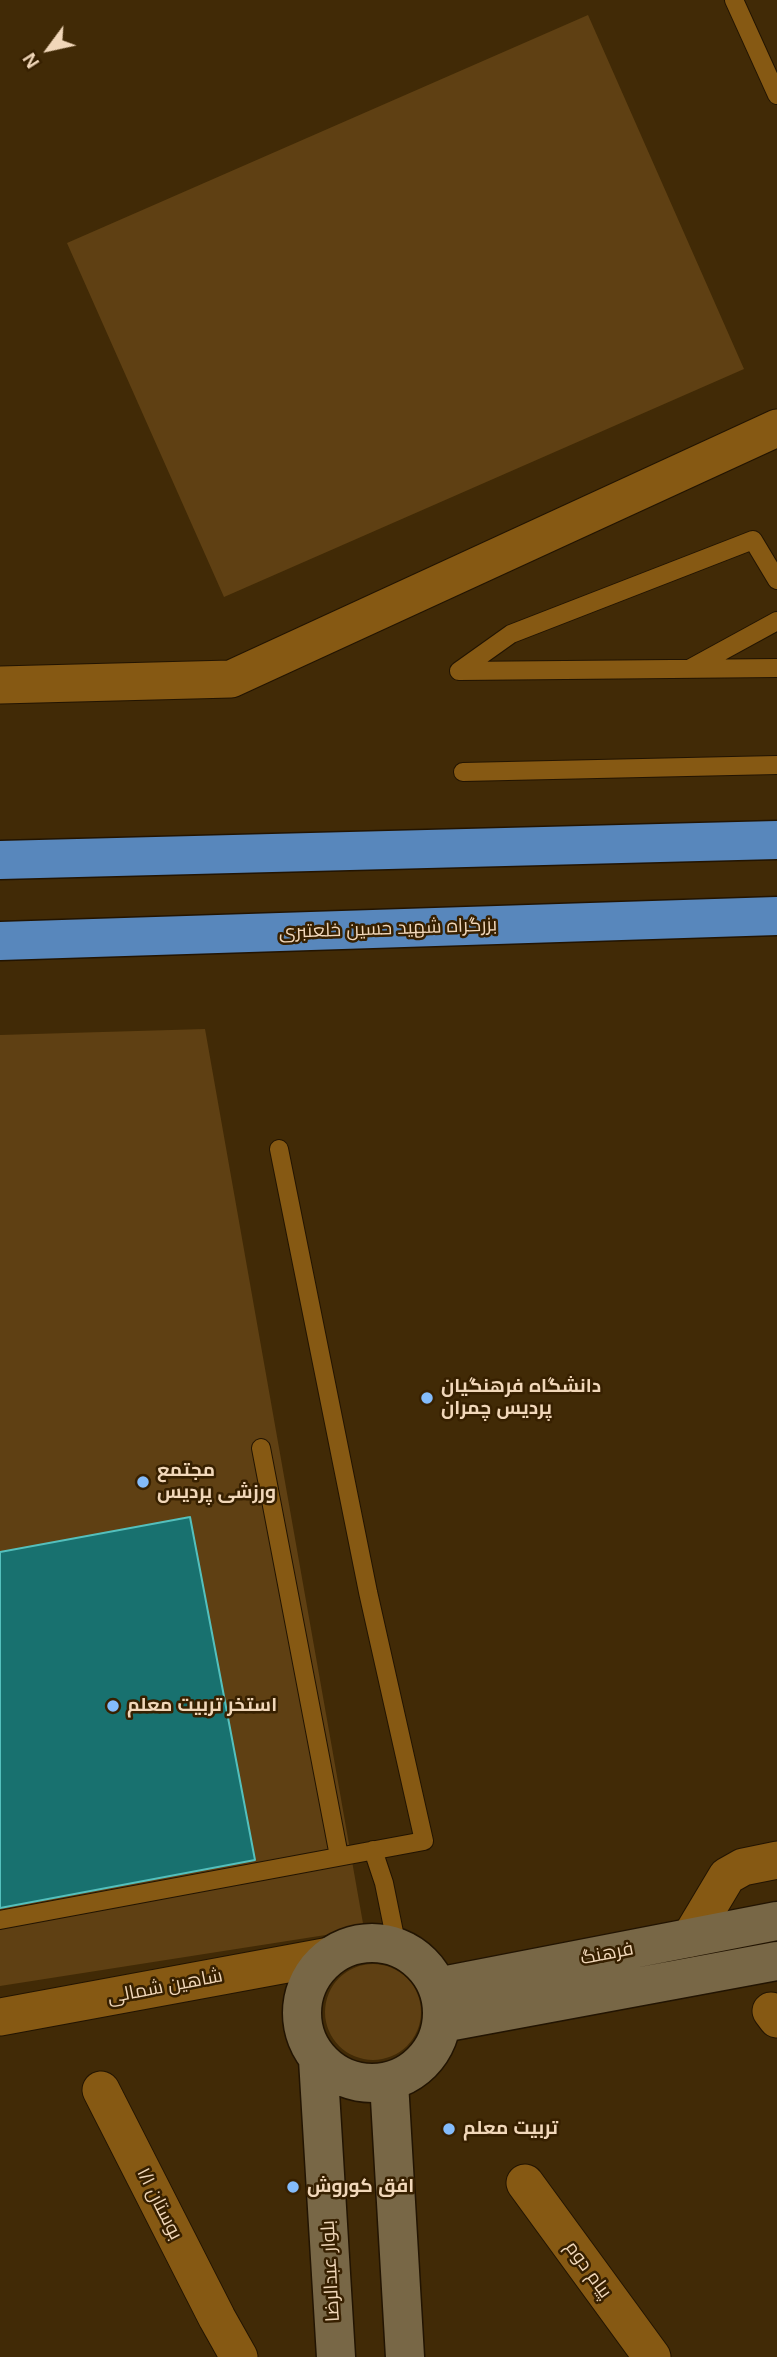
<!DOCTYPE html>
<meta charset="utf-8">
<style>
body{margin:0}
#map{position:relative;width:777px;height:2357px;overflow:hidden;background:#412a06;font-family:Arial,sans-serif}
canvas{display:block}
.north{position:absolute;left:14px;top:14px;width:70px;height:70px;-webkit-text-stroke:5px #372000;paint-order:stroke;rotate:237deg;font-size:19px;font-weight:700;line-height:28px;text-align:center;color:#f1d7b9}
.north::after{content:'';display:block;margin:auto;width:24px;height:32px;background:#f1d7b9;clip-path:polygon(50% 0,100% 100%,50% 72%,0 100%)}
</style>
<div id="map">
<canvas width="777" height="2357"></canvas>
<div class="north">N</div>
</div>
<script>
const context = document.querySelector('canvas').getContext('2d');
context.lineJoin = 'round';
function paint(path, color) { context.fillStyle = color; context.fill(path, 'evenodd'); }
const shape = rows => new Path2D(rows.map(r => 'M' + r).join(''));
function stroke(path, color, width, dash) { context.strokeStyle = color; context.lineWidth = width; context.lineCap = dash ? 'butt' : 'round'; context.setLineDash(dash || []); context.stroke(path); }
function drawText(font, color, halo, rows, align = 'center') {
  context.font = font + ' Arial,Cairo,sans-serif'; context.lineWidth = 5; context.setLineDash([]); context.textBaseline = 'middle'; context.strokeStyle = halo; context.fillStyle = color; for (const [text, x, y, turn = 0] of rows) {
    context.save(); context.translate(x, y); context.rotate((+turn || 0) * Math.PI / 180); context.textAlign = isNaN(turn) ? turn : align; if (halo) context.strokeText(text, 0, 0); context.fillText(text, 0, 0); context.restore();
  }
}
paint(shape([
 [588,15,744,369,224,597,67,243],
 [205,1029,364,1929,0,1986,0,1035],
 '325 2012a48 48 0 1 1 96 0a48 48 0 1 1-96 0Z'
]), '#5f4013');
const building = shape([
 [190,1517,255,1860,0,1908,0,1552,190,1517]
]);
paint(building, '#18716f');
stroke(building, '#54c0bd', 2);
const lane = shape([
 [734,0,777,95],
 [691,668,777,621],
 [459,671,511,634,753,540,777,580],
 [459,671,777,668],
 [463,772,777,765],
 [261,1448,339,1856],
 [373,1850,384,1883,397,1947],
 [0,1920,424,1841,368,1592,279,1149]
]);
const street = shape([
 [0,685,231,679,777,428],
 [690,1938,727,1876,743,1867,777,1860],
 [771,2011,777,2019],
 [0,2017,330,1956],
 [101,2090,217,2318,239,2357],
 [525,2183,652,2357]
]);
const secondary = shape([
 '302 2013a70 70 0 1 1 140 0a70 70 0 1 1-140 0Z',
 [437,1987,777,1921],
 [442,2023,777,1961],
 [318,2059,336,2357],
 [389,2082,405,2357]
]);
const highway = shape([
 [0,860,777,840],
 [0,941,777,916]
]);
stroke(lane, '#221402', 20);
stroke(street, '#221402', 39);
stroke(secondary, '#221402', 41);
stroke(highway, '#221402', 41);
stroke(lane, '#865913', 18);
stroke(street, '#865913', 37);
stroke(secondary, '#786746', 38);
stroke(highway, '#5887bc', 38);
for (const [x, y, r, color] of [
 [427,1398,7,"#84bcfb"],
 [143,1482,7,"#84bcfb"],
 [113,1706,7,"#84bcfb"],
 [449,2129,7,"#84bcfb"],
 [293,2187,7,"#84bcfb"]
]) { const dot = new Path2D(); dot.arc(x, y, r, 0, 2 * Math.PI); context.fillStyle = color; context.fill(dot); stroke(dot, '#372000', 2.5); }
drawText('19px', '#f1d7b9', '#372000', [
 ["بزرگراه شهید حسین خلعتبری",388,929,-2],
 ["فرهنگ",607,1954,-11],
 ["شاهین شمالی",165,1987,-11],
 ["بوستان ۱/۱",159,2204,63],
 ["پیام دوم",588,2270,54],
 ["بلوار عبدالرضا",331,2271,-93]
]);
drawText('bold 19px', '#f1d7b9', '#372000', [
 ["دانشگاه فرهنگیان",441,1387],
 ["پردیس چمران",441,1409],
 ["مجتمع",157,1471],
 ["ورزشی پردیس",157,1493],
 ["استخر تربیت معلم",127,1706],
 ["تربیت معلم",463,2129],
 ["افق کوروش",307,2187]
], 'left');
</script>
